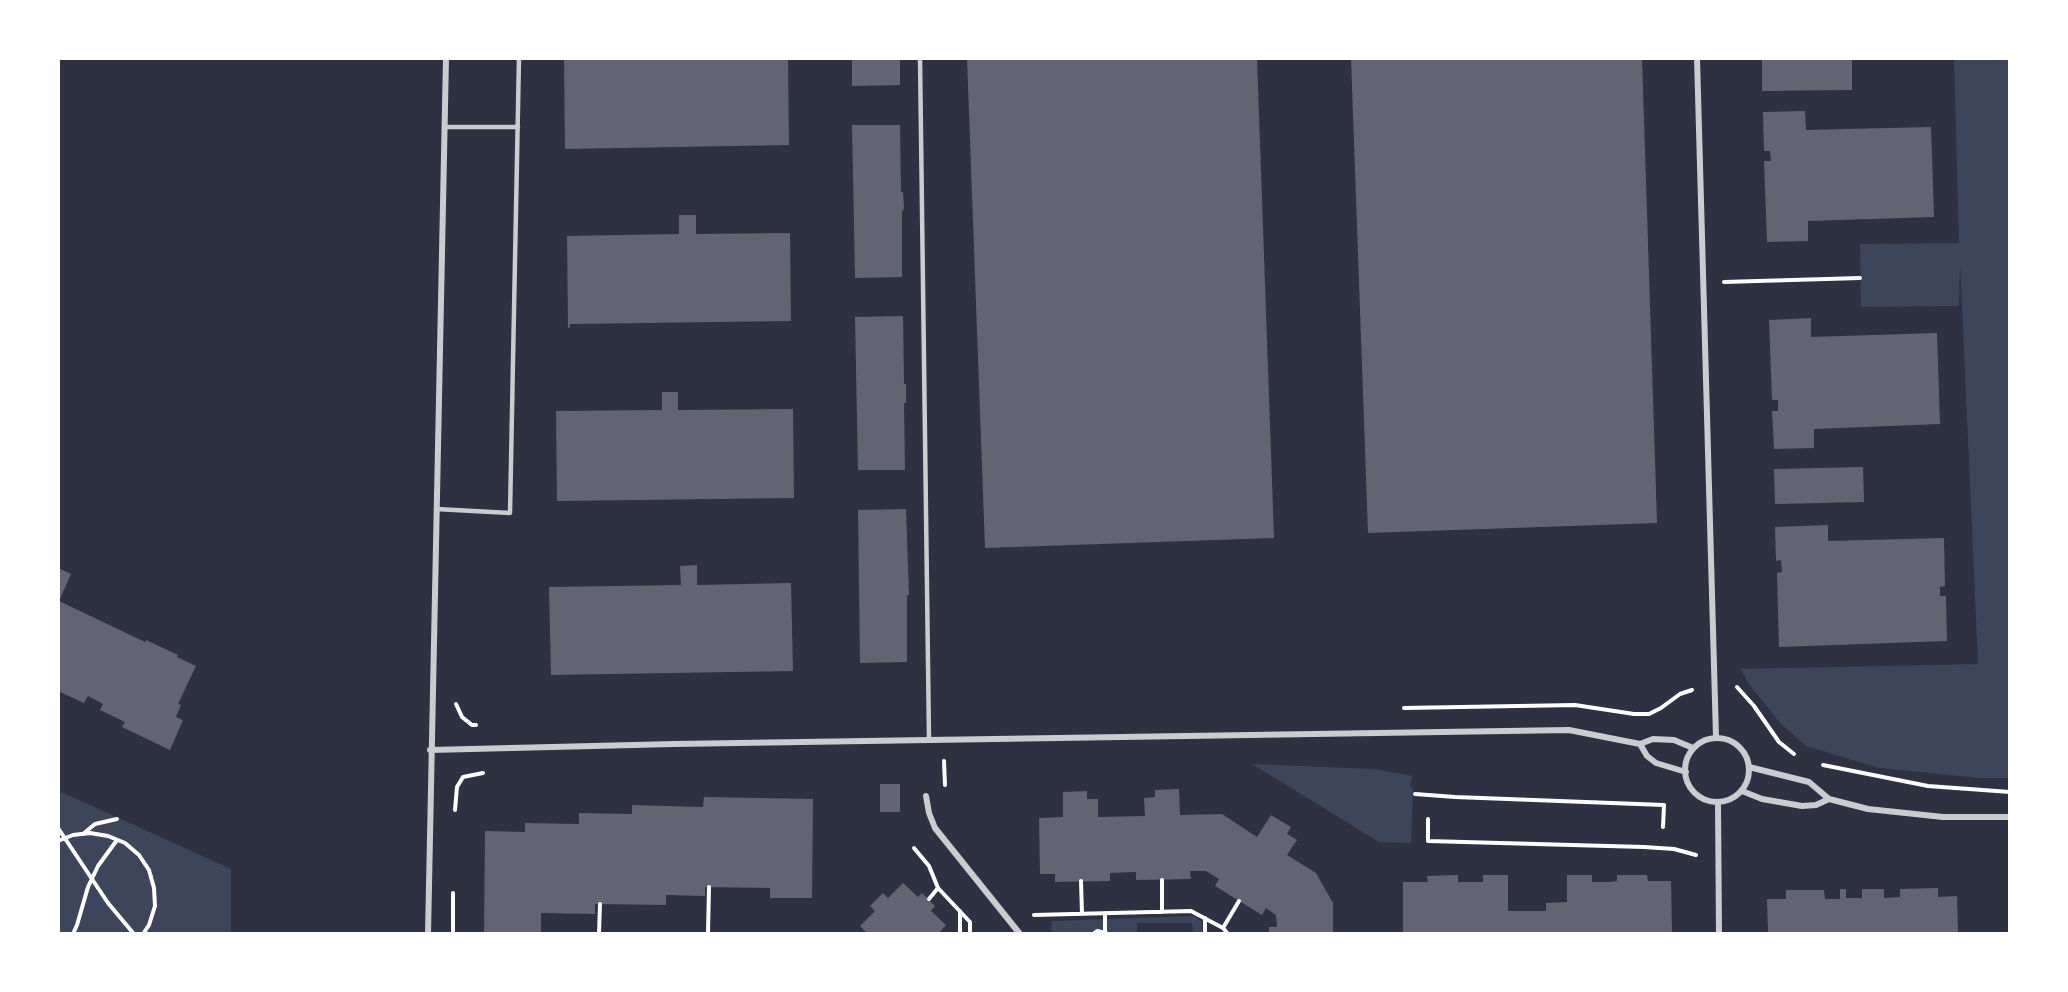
<!DOCTYPE html>
<style>
body{margin:0}
#map{position:relative;width:2068px;height:992px;overflow:hidden;background:#2d3142;font-family:Helvetica,sans-serif}
canvas{display:block}
.frame{position:absolute;inset:0;border:60px solid #fff;pointer-events:none}
</style>
<div id="map">
<canvas width="2068" height="992"></canvas>
<div class="frame"></div>
</div>
<script>
const context = document.querySelector('canvas').getContext('2d');
context.lineJoin = 'round';
function paint(path, color) { context.fillStyle = color; context.fill(path, 'evenodd'); }
const shape = rows => new Path2D(rows.map(r => 'M' + r).join(''));
function stroke(path, color, width, dash) { context.strokeStyle = color; context.lineWidth = width; context.lineCap = dash ? 'butt' : 'round'; context.setLineDash(dash || []); context.stroke(path); }
paint(shape([
 [1954,59,2009,59,2009,778,1979,778,1879,768,1806,746,1781,724,1748,683,1741,669,1978,664,1960,261,1959,306,1861,307,1860,244,1959,243],
 [1252,764,1375,769,1412,776,1410,787,1413,788,1411,843,1379,842],
 [59,791,231,869,231,933,59,934],
 [1194,916,1202,922,1202,933,1193,933,1192,923,1137,923,1137,934,1054,934,1051,929,1052,921]
]), '#3c4559');
paint(shape([
 [658,58,788,58,789,145,565,149,564,60],
 [852,58,900,58,900,85,852,86],
 [967,58,1257,58,1274,538,985,548],
 [1351,58,1642,58,1657,523,1368,533],
 [1762,58,1852,58,1852,90,1762,91],
 [1805,111,1806,130,1931,127,1934,217,1808,221,1808,241,1767,242,1764,161,1771,161,1770,151,1764,151,1763,112],
 [852,125,900,125,901,192,903,192,904,207,903,211,902,211,902,277,855,278],
 [679,215,696,215,696,234,790,233,791,321,570,324,570,327,568,328,567,236,679,234],
 [903,316,904,384,906,384,906,403,904,403,905,470,858,470,855,317],
 [1811,318,1811,337,1937,333,1940,424,1814,429,1814,448,1774,449,1772,411,1778,411,1778,400,1772,400,1769,320],
 [662,392,678,392,678,410,793,409,794,498,557,501,556,411,662,410],
 [1863,467,1864,502,1775,504,1774,469],
 [906,509,909,595,907,595,907,662,860,663,858,510],
 [1828,525,1828,541,1944,538,1945,586,1940,587,1940,596,1946,596,1947,641,1779,647,1777,573,1782,572,1781,560,1776,561,1775,527],
 [697,565,697,585,791,583,793,671,551,675,549,587,681,585,680,566],
 [58,568,71,574,59,601,145,642,146,640,178,655,177,657,196,666,178,704,181,705,176,717,183,720,170,750,122,727,125,722,100,710,103,704,88,696,84,703,58,691],
 [880,784,900,784,900,812,880,812],
 [1179,789,1180,815,1222,814,1257,837,1271,815,1291,827,1287,834,1297,840,1287,855,1316,873,1333,903,1333,933,1269,933,1269,927,1277,927,1276,915,1266,908,1262,915,1228,894,1215,886,1219,879,1206,871,1190,871,1191,879,1136,880,1136,872,1110,873,1110,881,1055,882,1055,874,1040,874,1039,818,1063,817,1063,792,1087,791,1087,799,1098,799,1098,817,1145,816,1144,798,1155,797,1155,790],
 [704,797,813,799,812,898,770,898,770,888,705,887,705,896,666,895,666,905,595,904,595,914,541,913,541,933,484,933,485,831,525,832,525,823,579,824,579,813,632,814,632,805,703,807],
 [1458,875,1458,882,1483,882,1483,875,1508,875,1508,911,1546,911,1546,903,1567,902,1567,875,1592,875,1592,882,1610,882,1617,881,1617,875,1647,875,1648,881,1671,881,1672,933,1403,933,1403,882,1428,882,1427,876],
 [903,883,918,897,922,893,935,906,931,911,946,925,939,933,867,933,860,926,875,911,870,906,883,893,888,898],
 [1938,888,1938,897,1957,896,1958,933,1768,933,1767,899,1786,899,1786,890,1824,890,1825,899,1840,899,1840,889,1846,889,1846,898,1862,898,1862,889,1884,889,1884,898,1900,897,1900,889]
]), '#626471');
stroke(shape([
 [1724,282,1860,278],
 [1737,687,1754,706,1779,742,1794,754],
 [456,704,462,717,472,725,476,725],
 [1404,708,1575,705,1634,714,1649,714,1661,708,1680,694,1692,690],
 [944,761,945,785],
 [1823,765,1928,786,2010,792],
 [1415,794,1455,797,1664,805,1663,827],
 [455,810,457,787,463,777,483,773],
 [1428,819,1428,841,1644,847,1674,849,1696,855],
 [58,828,108,903,134,934],
 [83,834,95,824,117,819],
 [58,841,73,835,90,833,108,836,125,843,139,855,149,870,154,888,155,906,149,925,143,934],
 [914,848,929,866,938,888,970,922,970,934],
 [1081,881,1082,914],
 [929,899,938,888],
 [960,911,960,934],
 [1162,912,1162,880],
 [1105,913,1105,932],
 [1034,915,1191,911,1223,928,1228,934],
 [1205,918,1205,934],
 [1223,928,1239,901],
 [73,934,77,925,88,887,98,866,117,840],
 [453,934,453,893],
 [599,934,600,904],
 [708,934,709,887],
 [1093,934,1097,931,1106,933]
]), '#fff', 4);
stroke(shape([
 [920,58,929,739],
 [445,127,518,127],
 [436,509,510,513,519,58]
]), '#caccd0', 4.5);
stroke(shape([
 [1697,58,1716,737],
 '1685 770a32 32 0 1 1 64 0a32 32 0 1 1-64 0Z',
 [1640,744,1647,756,1656,763,1686,772],
 [430,750,674,744,1569,730,1640,744,1653,739,1674,740,1693,748],
 [1749,767,1809,782,1829,799,1868,809,1943,817,2010,817],
 [1742,791,1762,799,1802,806,1816,805,1829,799],
 [926,796,929,813,935,828,1020,934],
 [1718,802,1719,934],
 [428,934,446,58]
]), '#caccd0', 6);
</script>
